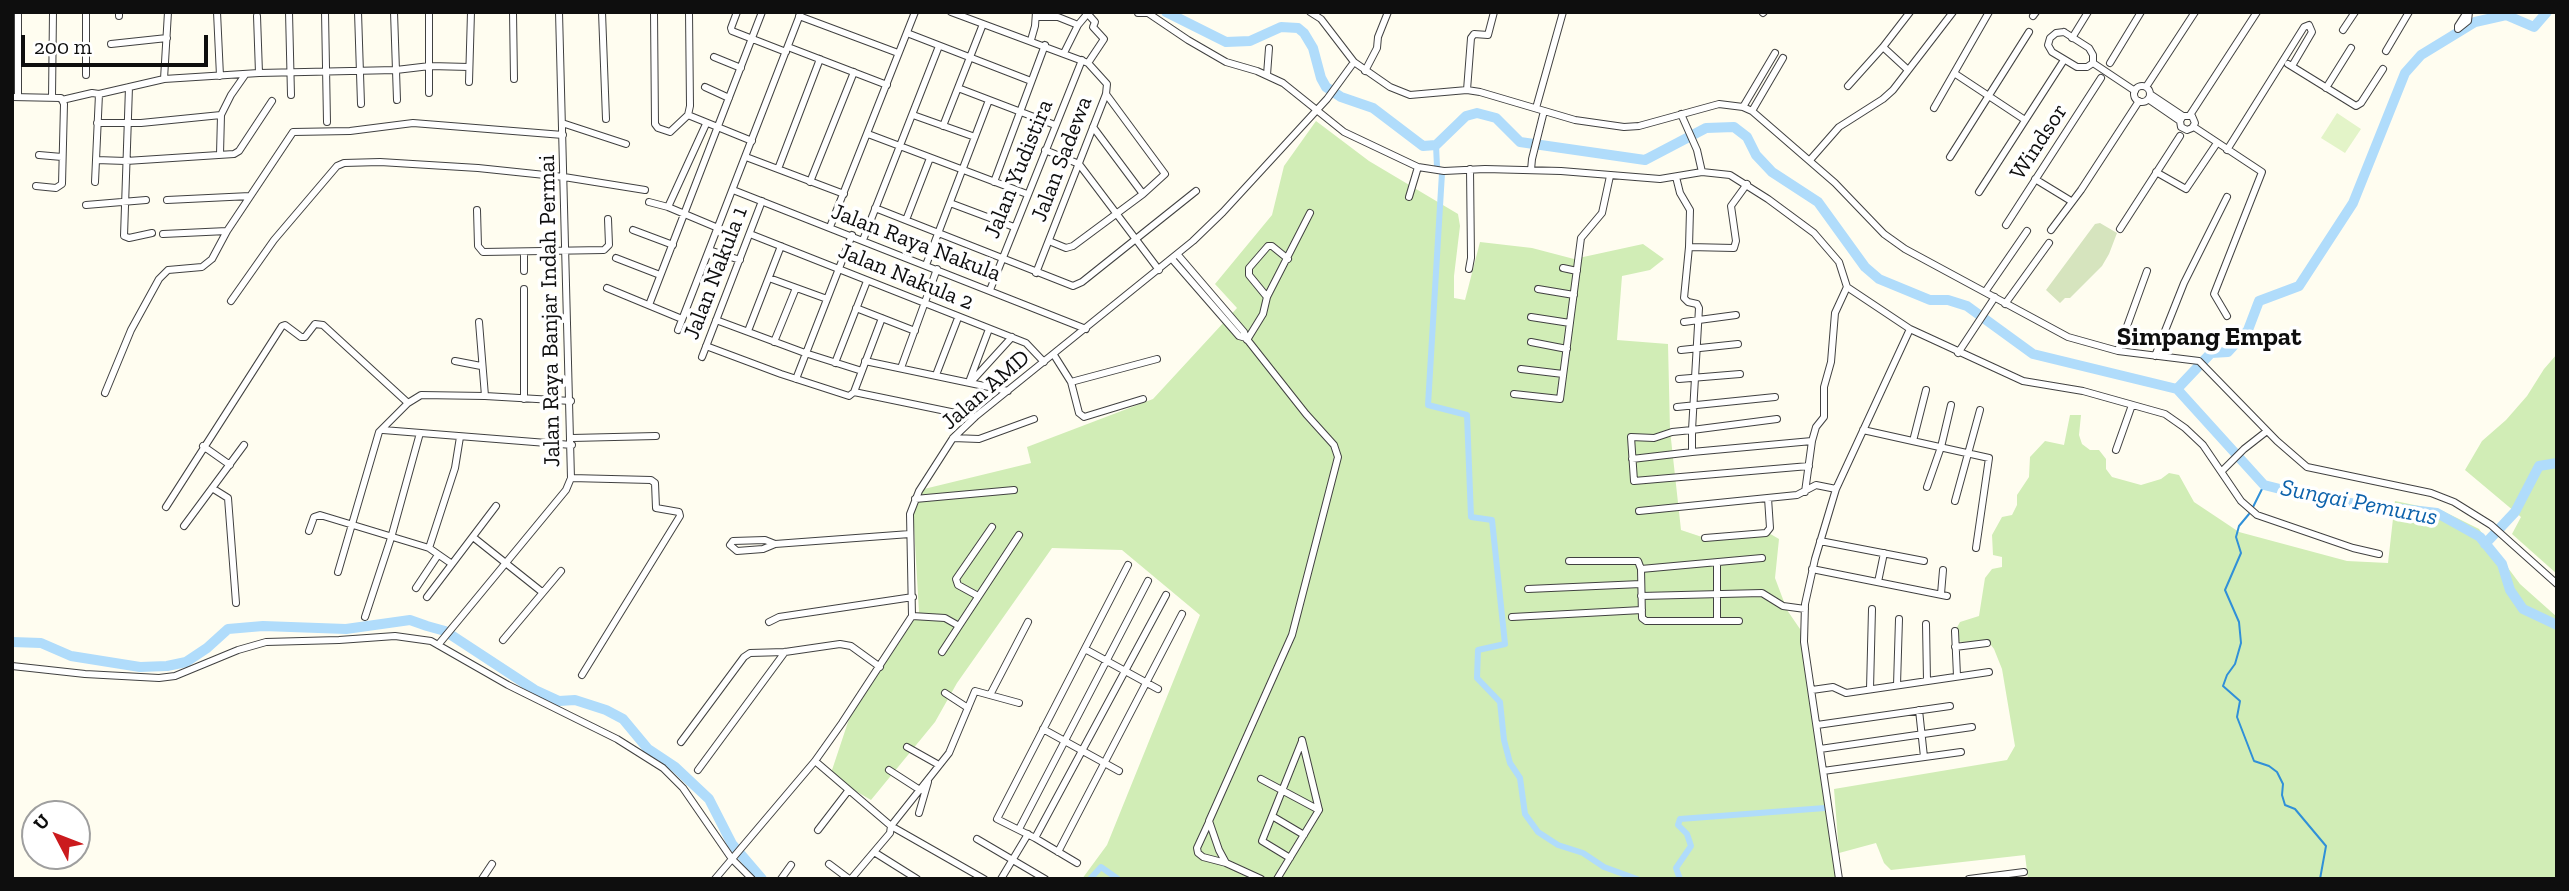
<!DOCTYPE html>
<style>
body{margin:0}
#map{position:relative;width:2569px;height:891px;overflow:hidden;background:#fffdf0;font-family:"Zilla Slab",serif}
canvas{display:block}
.frame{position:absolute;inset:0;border:14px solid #0e0e0e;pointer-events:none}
.north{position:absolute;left:21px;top:800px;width:70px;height:70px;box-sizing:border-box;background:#fff;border:2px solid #9f9f9f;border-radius:50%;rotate:312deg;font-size:19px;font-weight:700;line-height:28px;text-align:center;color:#0e0e0e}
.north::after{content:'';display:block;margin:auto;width:24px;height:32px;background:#cb1a1d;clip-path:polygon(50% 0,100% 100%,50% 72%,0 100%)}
.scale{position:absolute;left:21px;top:35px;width:187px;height:32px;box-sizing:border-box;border:4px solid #0e0e0e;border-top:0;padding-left:9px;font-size:21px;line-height:24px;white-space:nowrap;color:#0e0e0e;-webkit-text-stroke:5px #fff;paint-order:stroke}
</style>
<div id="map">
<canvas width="2569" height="891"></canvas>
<div class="frame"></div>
<div class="north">U</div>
<div class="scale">200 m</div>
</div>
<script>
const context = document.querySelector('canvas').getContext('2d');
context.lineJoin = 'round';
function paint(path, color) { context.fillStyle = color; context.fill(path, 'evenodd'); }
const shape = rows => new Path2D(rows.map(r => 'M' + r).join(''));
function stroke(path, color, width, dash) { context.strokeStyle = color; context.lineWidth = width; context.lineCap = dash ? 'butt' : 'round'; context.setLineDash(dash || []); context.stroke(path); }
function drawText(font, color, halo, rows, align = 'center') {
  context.font = font + ' "Zilla Slab",serif'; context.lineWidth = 7; context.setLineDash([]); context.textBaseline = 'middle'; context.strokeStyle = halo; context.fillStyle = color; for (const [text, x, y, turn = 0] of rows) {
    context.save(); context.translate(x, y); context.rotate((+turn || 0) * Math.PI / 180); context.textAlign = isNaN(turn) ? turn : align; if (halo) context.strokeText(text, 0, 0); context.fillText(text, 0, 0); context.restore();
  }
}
paint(shape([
 [1316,121,1369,161,1458,214,1460,226,1454,276,1454,298,1465,300,1480,242,1532,248,1574,259,1643,244,1664,259,1650,270,1622,276,1617,340,1668,344,1670,430,1681,530,1708,539,1767,532,1779,539,1775,578,1787,610,1800,629,1837,879,1082,879,1107,845,1200,615,1122,550,1052,548,957,683,935,722,871,800,830,776,849,719,919,612,913,509,924,489,1031,463,1027,447,1153,399,1237,308,1215,284,1272,215,1284,166],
 [2557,354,2557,574,2512,534,2521,517,2465,470,2482,441,2506,420,2527,396,2544,369],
 [2070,415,2081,415,2079,435,2082,444,2090,450,2099,450,2106,459,2106,469,2112,477,2141,485,2161,479,2169,473,2179,475,2194,502,2239,532,2347,561,2388,563,2395,501,2443,511,2479,529,2520,584,2557,617,2557,879,2028,879,2025,855,1891,870,1884,863,1876,843,1839,853,1834,789,2007,760,2015,746,2002,669,1994,649,1988,641,1967,643,1957,641,1955,631,1960,622,1979,616,1985,578,1992,569,2002,567,2002,557,1993,555,1992,535,2002,517,2012,515,2017,505,2017,495,2029,477,2030,457,2045,441,2064,445]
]), '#d1edb6');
paint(shape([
 [2100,223,2117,233,2109,254,2102,266,2070,298,2065,298,2060,303,2046,290,2095,224]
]), '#d6e4be');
paint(shape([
 [2337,113,2361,129,2345,153,2321,138]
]), '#e3f4c8');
stroke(shape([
 [2252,509,2264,485],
 [2249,514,2239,526,2236,537,2241,553,2225,590,2239,622,2241,643,2235,664,2227,675,2223,686,2240,701,2237,717,2254,761,2269,766,2277,772,2283,784,2282,795,2285,805,2295,809,2326,846,2320,879]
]), '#3090d8', 2);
stroke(shape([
 [1436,145,1437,167,1442,173,1428,405,1467,415,1471,517,1492,520,1505,644,1478,650,1477,678,1500,702,1504,740,1510,763,1520,778,1525,814,1538,832,1558,845,1583,853,1604,867,1637,879],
 [1090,879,1101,867,1118,879],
 [1680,879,1676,868,1691,846,1687,834,1678,825,1680,819,1825,808]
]), '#b0dcfb', 6);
stroke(shape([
 [1166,12,1226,42,1250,41,1281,27,1298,28,1304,33,1313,48,1321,78,1326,87,1341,97,1373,108,1423,146,1436,145,1466,116,1477,113,1496,118,1520,142,1645,160,1706,128,1734,127,1747,137,1756,155,1772,172,1818,202,1865,267,1879,279,1930,300,1948,300,1967,306,2033,354,2177,389,2264,485,2324,500,2437,513,2480,537,2502,564,2510,590,2523,609,2557,625],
 [2177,389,2211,353,2228,352,2248,330,2259,301,2299,286,2353,203,2405,73,2421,55,2475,22,2506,15,2534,27,2547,12],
 [2485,544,2515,512,2539,466,2557,463],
 [12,642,41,643,71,656,140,667,167,666,186,662,207,648,228,629,263,626,346,629,410,620,427,626,445,631,535,690,559,701,575,700,606,710,623,719,648,749,675,767,709,799,732,844,762,879]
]), '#b0dcfb', 10);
const minor = shape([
 [18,12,18,97],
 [86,12,86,75],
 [119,12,119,16],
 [217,12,220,76],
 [289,12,291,95],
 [325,12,327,122],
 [358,12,361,104],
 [394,12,397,100],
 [429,12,429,93],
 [513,12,514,79],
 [602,12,606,119],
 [654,12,655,124,658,128,670,132,688,115,690,106,689,12],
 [737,12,731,28,732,31,786,52],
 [951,12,1088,63,1107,84,1106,94,1036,273],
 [1310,12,1321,19,1354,62,1390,87,1410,95,1467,90,1480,92,1575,120,1624,127,1639,126,1719,104,1743,107,1752,111,1835,183,1884,234,1905,249,2068,337,2118,351,2199,361,2277,441,2307,467,2431,493,2454,502,2491,525,2557,584],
 [2467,12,2458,26,2458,29,2468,21,2469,12],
 [1087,13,1095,22,1093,27,1104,39,1088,63],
 [1138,13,1148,13,1188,40,1226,62,1257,71,1283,83,1344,132,1418,167,1444,171,1485,169,1561,171,1660,179,1702,172,1730,175,1768,199,1814,233,1839,262,1847,287,1910,329,2023,381,2083,391,2165,414,2185,428,2203,445,2241,501,2257,515,2353,548,2379,554],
 [1763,13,1764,12],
 [257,16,259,73],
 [799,16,898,53],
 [2033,16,2036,12],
 [1037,17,1058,17,1078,25],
 [2343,30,2355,12],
 [2064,32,2089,48,2093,55,2093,63,2087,67,2077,67,2052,52,2048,45,2050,38,2056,33,2064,32],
 [907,33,1031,81],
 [2072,38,2088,12],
 [1031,40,1035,26,1036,12],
 [111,44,167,38],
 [788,47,887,85],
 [2386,51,2409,12],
 [1064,53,1078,25,1088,13],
 [714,57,741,68],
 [2093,63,2135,91],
 [2110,63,2141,12],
 [2288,64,2356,106,2361,103,2383,69],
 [1908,70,1883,47,1910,12],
 [1365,71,1377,48,1378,37,1388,12],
 [1954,73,2025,120],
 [1267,75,1269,48],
 [164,79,168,12],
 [469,82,471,12],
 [1848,86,1883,47],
 '2134 94a8 8 0 1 1 16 0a8 8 0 1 1-16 0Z',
 [129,87,124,236,129,238,152,233],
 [705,87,729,98],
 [2146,87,2195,12],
 [958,88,1055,125],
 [2326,88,2351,48],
 [1467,90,1471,38,1474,34,1488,35,1494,12],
 [2150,94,2183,116,2192,116,2195,123,2192,128,2187,130,2181,127,2180,121,2183,116],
 [12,97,61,98,64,104,62,184,56,188,36,186],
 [52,97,53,12],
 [2148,99,2180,121],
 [62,100,92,93,99,94,164,79,259,73,396,70,430,66,469,67],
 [1743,107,1775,53],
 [1536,108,1563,12],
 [1934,108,1989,12],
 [1752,111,1783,58],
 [1681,114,1697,150,1702,172],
 [688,115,752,141],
 [913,115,975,137],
 [2190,115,2257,12],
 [97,123,141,123,221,115],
 [562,123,626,144],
 [943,126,983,24],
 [1093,127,1143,194],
 [2194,127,2262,172,2214,294,2227,316],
 [868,134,1027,194],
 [1045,150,1079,164,1159,270],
 [2227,150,2304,27,2309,25,2312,32,2292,66],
 [220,154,221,115,231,95,245,75],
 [39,155,62,157],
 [746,157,844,194],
 [1950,157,2029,32],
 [96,160,126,161,234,154,239,151,272,101],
 [1810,160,1839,127,1883,99,1893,90,1953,12],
 [778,169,820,59],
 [1531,170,1532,159,1544,111],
 [2156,172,2186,189,2217,143],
 [1676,177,1680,193,1690,210,1689,247,1684,298,1688,302,1697,304,1699,308,1692,430,1672,432,1654,438,1631,437,1634,481,1809,466],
 [2035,179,2071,201],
 [95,182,99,94],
 [810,182,854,72],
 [994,182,1045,45],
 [733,190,1086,329],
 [1979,192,2064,60],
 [1409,197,1418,167],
 [167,200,250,196],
 [649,202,668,207,718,228],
 [950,203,1014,227],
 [86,205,146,200],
 [668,207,706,124],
 [875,208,1073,286,1082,282,1196,191],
 [477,210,478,246,483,252,604,250,609,245,608,219],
 [906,220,930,158],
 [2006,225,2101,78],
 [830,227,915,12],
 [2120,229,2180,136],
 [633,230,673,245],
 [2051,230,2081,190,2139,101],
 [163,234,227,231],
 [750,234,1026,343,1044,362],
 [863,240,939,46],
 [1049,241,1066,248,1073,246,1143,194,1165,174,1106,94],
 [1689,247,1734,248,1736,241,1731,206,1747,184],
 [709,250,740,260],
 [524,252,524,271],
 [1178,255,1244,332,1246,338,1306,414,1334,445,1338,457,1292,635,1209,821,1219,850,1226,863,1261,879],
 [616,258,660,275],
 [1172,259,1239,336,1246,338],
 [926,265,989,100],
 [1563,268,1577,271],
 [1469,269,1471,258,1470,169],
 [769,278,827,299],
 [607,288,682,319],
 [524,289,524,399],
 [1538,289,1574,295],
 [990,290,1082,60],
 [1985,292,2027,231],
 [1267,297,1249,275,1249,268,1268,246,1272,246,1288,259],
 [231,301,274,240,337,166,344,163,380,162,478,168,564,177,645,190],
 [2005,304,2049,243],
 [649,305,762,12],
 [856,308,915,331],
 [1531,317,1570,323],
 [716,320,805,353,862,371],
 [479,322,485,396,571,401],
 [1684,322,1736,315],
 [678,330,801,12],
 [748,331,781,246],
 [1247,340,1263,314,1267,297,1310,213],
 [774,342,796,288],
 [1531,342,1567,349],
 [706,346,781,374,849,396,854,392],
 [1681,350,1738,344],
 [2118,351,2147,271],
 [1958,353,1995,297],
 [1054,355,1071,382,1079,413,1084,417,1143,399],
 [2155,356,2184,283,2227,197],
 [702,357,762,201],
 [455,361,481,366],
 [865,361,1008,391],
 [835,363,867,281],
 [901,368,937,269],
 [1521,369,1563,374],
 [936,375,958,318],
 [796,379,852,235],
 [1679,379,1740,374],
 [969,382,989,329],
 [971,382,1012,337],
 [1071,382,1157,359],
 [854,392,975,417],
 [854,392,882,318],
 [105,393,131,330,159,279,168,270,202,267,212,259,227,231,293,132,350,131,413,123,563,135],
 [1514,394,1560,399,1581,238,1602,213,1610,176],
 [1677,407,1775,397],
 [1777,419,1692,430,1692,452,1812,441],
 [383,430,572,445],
 [1863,430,1989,458,1976,548],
 [572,438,656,436],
 [953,438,979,439,1034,419],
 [1913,441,1926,390],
 [203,446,230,465],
 [2116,450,2132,405],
 [1632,459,1692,452],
 [2222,471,2244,449,2267,431],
 [571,478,651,480,655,483,656,508,679,512,680,516,582,675],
 [1927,487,1941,447,1951,405],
 [212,488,228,498,236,603],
 [1805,492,1812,441,1816,427,1824,417,1824,387,1831,362,1835,313,1847,287],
 [915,499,1014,490],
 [1955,501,1980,410],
 [166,507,282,326,285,325,301,337,305,337,315,324,323,325,408,403],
 [1639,511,1797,495,1816,485,1836,489],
 [184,526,244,445],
 [309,531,314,517,320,515,429,548,452,564],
 [473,537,542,592],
 [1705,538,1766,533,1770,528,1768,498],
 [1820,541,1924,561],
 [775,544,765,540,733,541,730,545,737,551,763,549,775,544,910,534],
 [429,548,455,468,460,437],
 [1569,561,1638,561,1641,569,1642,618,1646,621,1739,621],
 [1717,564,1717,621],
 [1128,565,997,819,1035,838,1166,595],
 [1641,569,1762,558],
 [1812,569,1947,596],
 [338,572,379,432,408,403,421,395,485,396],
 [1878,582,1884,553],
 [416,588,438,555],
 [1528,589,1641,584],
 [1941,594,1943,570],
 [978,596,958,585,956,579,992,527],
 [1641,596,1762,593,1783,606,1805,609],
 [427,597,496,506],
 [912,616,945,618,959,626,1019,535],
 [365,617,391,538,420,433],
 [1512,617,1642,610],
 [769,622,779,617,913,597],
 [1926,624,1927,681],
 [1955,631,1957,676],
 [503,640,561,571],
 [438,645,566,490,571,478,559,12],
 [1955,647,1987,643],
 [1085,649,1158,689],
 [942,652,959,626],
 [12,666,85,674,159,678,175,676,238,650,266,642,339,640,395,636,431,641,508,685,617,739,663,768,683,788,732,859,752,879],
 [1897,685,1899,619],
 [1870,689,1872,609],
 [1812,690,1833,687,1846,693,1989,672],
 [945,693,968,708],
 [990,695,1028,622],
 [1919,710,1924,757],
 [1817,725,1950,706],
 [1043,729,1119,771],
 [681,742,744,657,750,653,785,652,840,644,851,646,880,667],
 [907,747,939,765],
 [1820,749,1972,727],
 [815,761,891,826,890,833,851,879],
 [698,770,785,652],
 [889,770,920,790],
 [1823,771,1961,752],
 [1261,779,1319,810],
 [919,813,928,782],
 [1272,816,1304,835],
 [1209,822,1197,848,1198,853,1203,857,1226,863],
 [1019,829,1148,581],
 [818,830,848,791],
 [1035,838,1077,863],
 [977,839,1045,879],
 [874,852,917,879],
 [1058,852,1182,614],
 [1290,858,1262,841,1302,741],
 [829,864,849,879],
 [482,879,492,864],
 [715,879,815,761,842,723,912,616,910,514,919,491,953,438,975,417,1193,241,1223,212,1327,99,1354,62],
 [781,879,791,865],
 [984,879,891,826,949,753,975,691,1019,703],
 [1001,879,1028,834],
 [1277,879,1319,810,1302,740],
 [1839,879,1804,642,1805,604,1815,559,1836,489,1910,329],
 [1969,879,2024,872]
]);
stroke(minor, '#414141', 8);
stroke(minor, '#fff', 6);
drawText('23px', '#0e0e0e', '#fff', [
 ["Windsor",2039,142,-57],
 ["Jalan Sadewa",1062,159,-69],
 ["Jalan Yudistira",1019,169,-68],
 ["Jalan Raya Nakula",916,243,21],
 ["Jalan Nakula 1",716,273,-69],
 ["Jalan Nakula 2",906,277,22],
 ["Jalan Raya Banjar Indah Permai",550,311,-91],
 ["Jalan AMD",986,390,-41]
]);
drawText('italic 24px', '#0c61ab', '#fff', [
 ["Sungai Pemurus",2359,503,11]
]);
drawText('bold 26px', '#0e0e0e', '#fff', [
 ["Simpang Empat",2209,338]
]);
</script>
